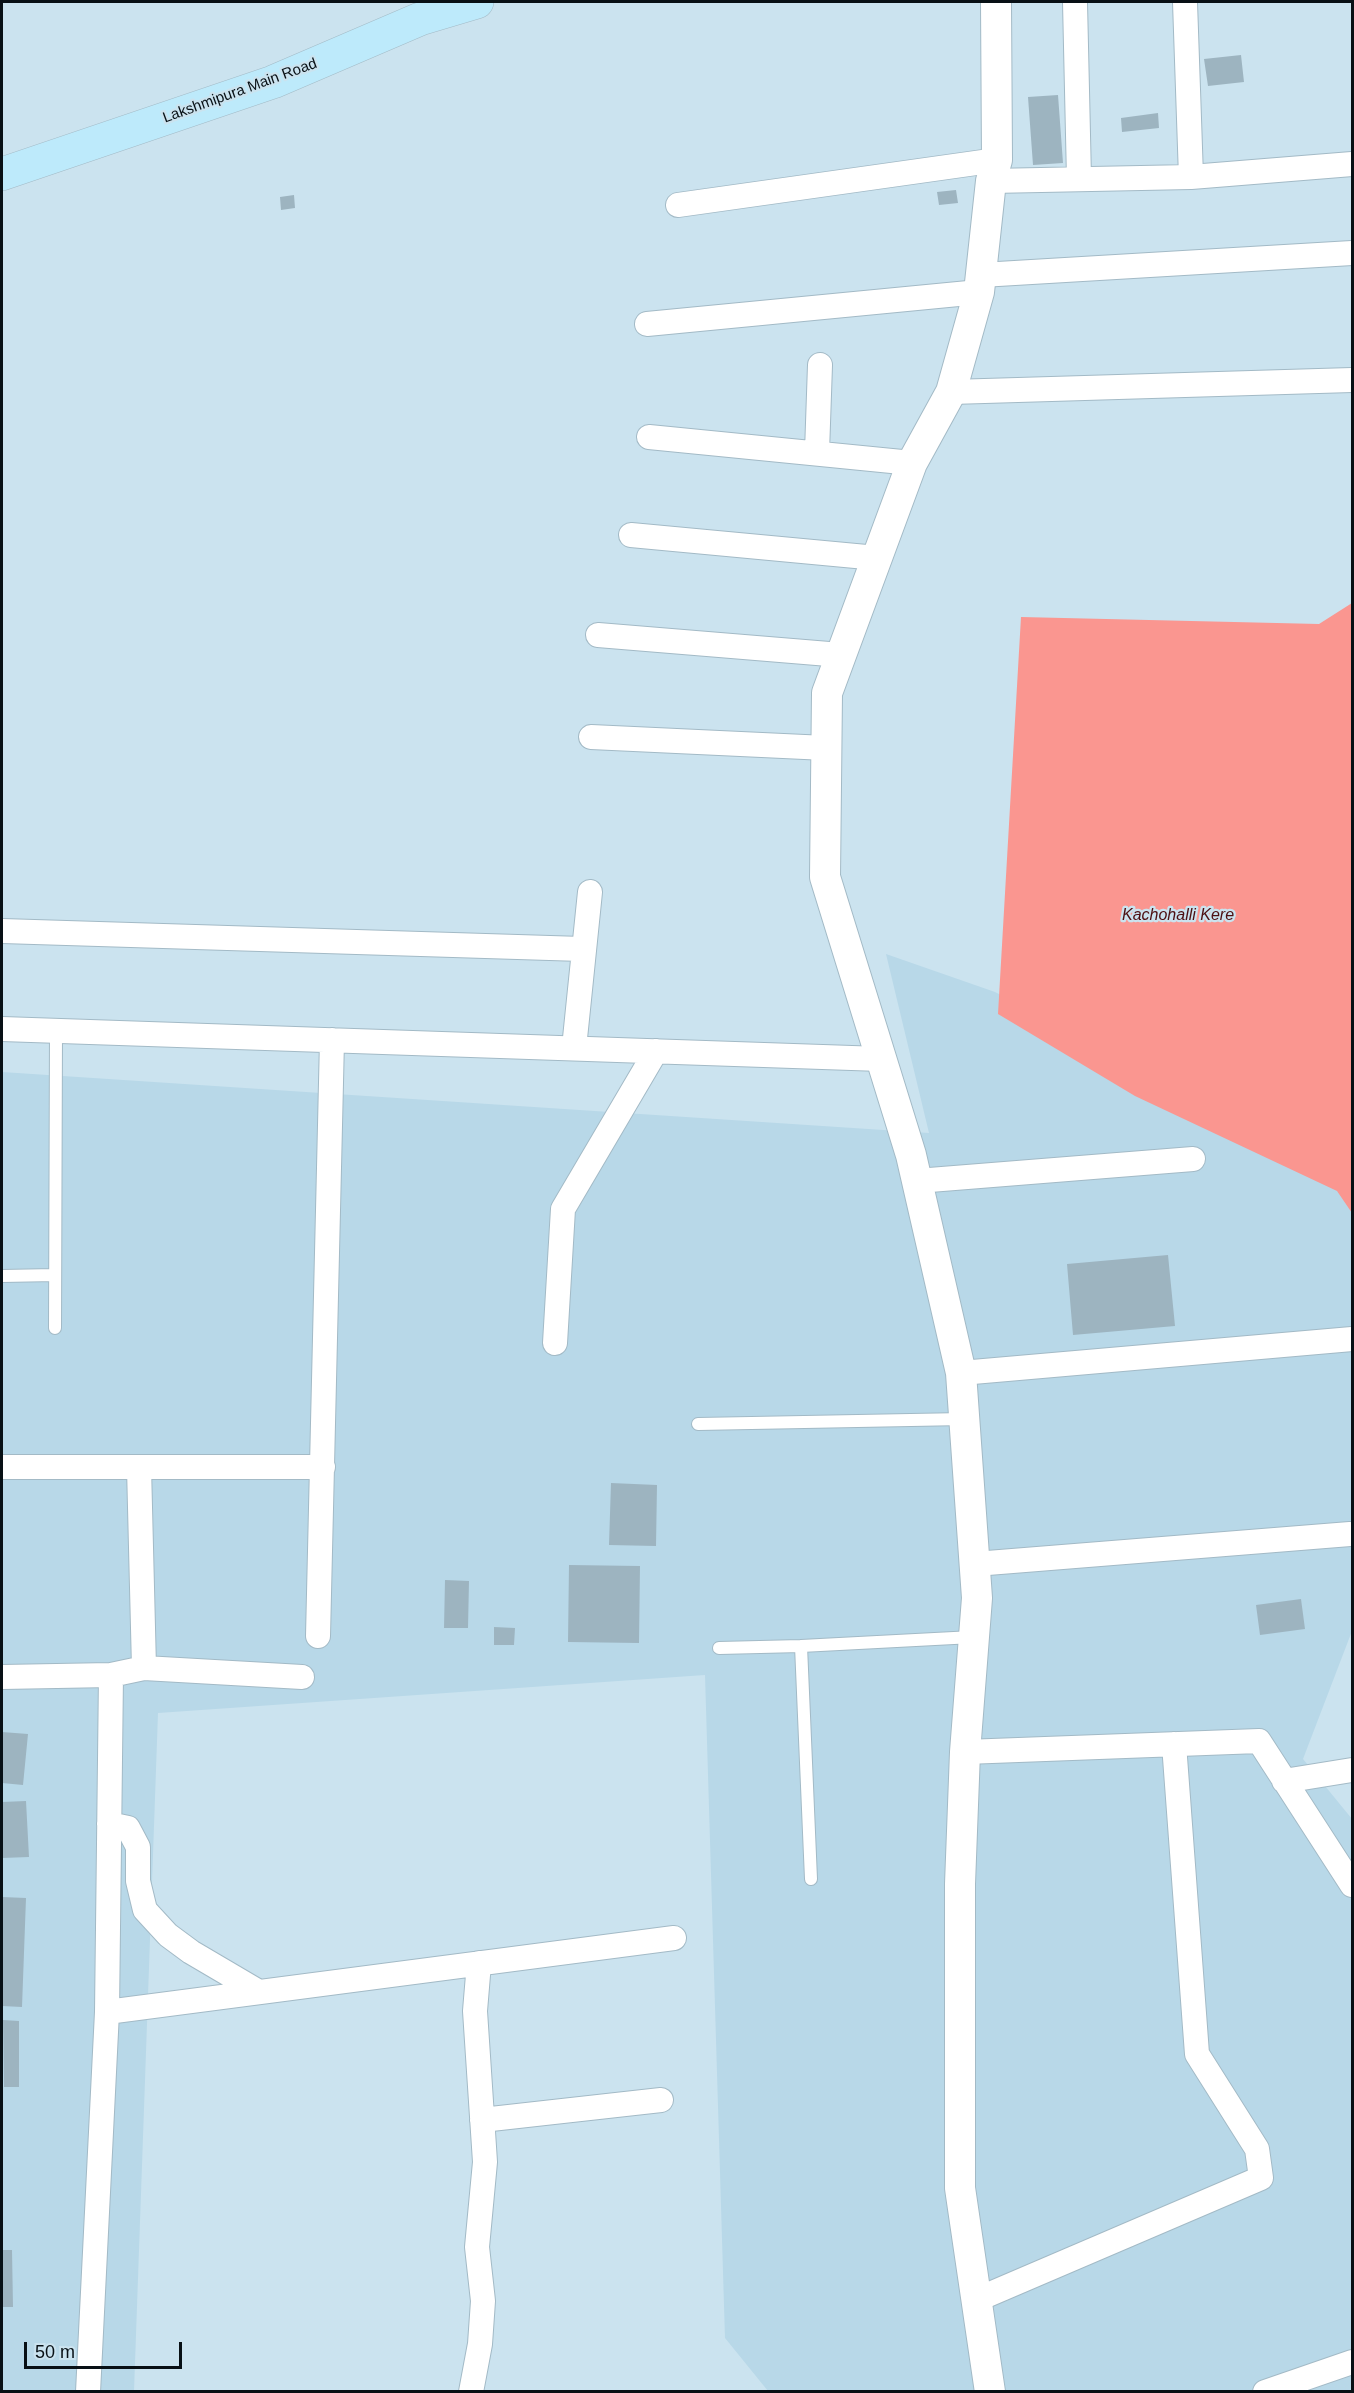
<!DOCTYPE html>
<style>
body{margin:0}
#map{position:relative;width:1354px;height:2393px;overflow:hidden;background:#cbe3ef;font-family:Arial,sans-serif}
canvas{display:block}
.frame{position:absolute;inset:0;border:3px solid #081015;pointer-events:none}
.scale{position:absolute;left:24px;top:2342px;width:158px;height:27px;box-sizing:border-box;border:3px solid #081015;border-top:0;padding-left:8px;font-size:18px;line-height:21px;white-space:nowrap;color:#081015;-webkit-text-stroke:4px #cbe3ef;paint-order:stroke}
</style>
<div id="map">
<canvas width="1354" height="2393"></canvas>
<div class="frame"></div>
<div class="scale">50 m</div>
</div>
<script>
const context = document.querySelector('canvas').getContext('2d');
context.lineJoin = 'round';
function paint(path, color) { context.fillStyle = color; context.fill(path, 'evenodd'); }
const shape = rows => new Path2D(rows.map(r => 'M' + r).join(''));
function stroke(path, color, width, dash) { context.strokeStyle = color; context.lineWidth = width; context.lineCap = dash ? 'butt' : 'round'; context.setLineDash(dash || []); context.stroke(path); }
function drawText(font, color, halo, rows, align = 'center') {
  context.font = font + ' Arial,sans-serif'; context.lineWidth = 4.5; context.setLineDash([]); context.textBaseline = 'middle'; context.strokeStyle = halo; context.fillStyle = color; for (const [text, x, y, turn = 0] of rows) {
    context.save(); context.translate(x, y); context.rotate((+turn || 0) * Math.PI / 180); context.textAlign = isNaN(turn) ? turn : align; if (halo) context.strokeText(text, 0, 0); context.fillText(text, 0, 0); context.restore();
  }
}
paint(shape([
 [886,954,995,992,1319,1155,1352,1200,1352,1631,1303,1759,1352,1819,1352,2391,768,2391,725,2338,705,1675,158,1713,134,2391,2,2391,2,1072,929,1133]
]), '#b8d8e8');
paint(shape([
 [1352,603,1352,1213,1337,1191,1135,1096,998,1014,1021,617,1319,624]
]), '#fa9690');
paint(shape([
 [1241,55,1244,82,1208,86,1204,59],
 [1058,95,1063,163,1033,165,1028,97],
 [1158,113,1159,128,1122,132,1121,118],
 [956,190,958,203,939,205,937,192],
 [294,195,295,208,281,210,280,197],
 [1168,1255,1175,1326,1073,1335,1067,1264],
 [611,1483,657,1485,656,1546,609,1545],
 [569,1565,640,1566,639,1643,568,1642],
 [445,1580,469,1581,468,1628,444,1628],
 [1301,1599,1305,1629,1260,1635,1256,1605],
 [494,1627,515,1628,514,1645,494,1645],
 [2,1732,28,1734,23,1785,2,1783],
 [26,1801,29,1857,2,1858,2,1802],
 [2,1897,26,1898,22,2007,2,2006],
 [3,2020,19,2021,19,2087,4,2087],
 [2,2250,12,2250,13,2307,2,2307]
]), '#9db4c0');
const service = shape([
 [2,1276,55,1275],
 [55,1328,56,1031],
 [698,1424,964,1419],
 [801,1646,973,1637],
 [719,1648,801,1646,811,1879]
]);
const minor = shape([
 [1075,2,1079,179],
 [1185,2,1191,177,1352,164],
 [991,181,1191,177],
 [678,205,997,160],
 [981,275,1352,253],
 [647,324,979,292],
 [951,392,1352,380],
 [649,437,912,463],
 [817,452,820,365],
 [631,535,877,558],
 [598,635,841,655],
 [591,737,826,748],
 [2,931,582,949],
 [2,1029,881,1059],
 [574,1048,590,892],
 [917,1181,1193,1159],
 [555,1343,563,1209,656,1051],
 [961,1373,1352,1339],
 [2,1467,323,1467],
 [139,1467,144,1668],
 [975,1564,1350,1534],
 [318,1636,332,1040],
 [111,1675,107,2012,674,1938],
 [2,1677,111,1675,144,1668,302,1677],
 [965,1752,1259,1741,1352,1885],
 [1284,1781,1352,1770],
 [109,1824,128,1828,138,1847,138,1881,145,1910,168,1935,191,1952,259,1992],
 [482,2120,661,2100],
 [976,2300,1261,2178,1257,2149,1197,2054,1174,1744],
 [88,2392,107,2012],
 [471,2392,480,2344,483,2301,477,2247,485,2162,475,2011,479,1963],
 [1265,2392,1352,2362]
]);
const tertiary = shape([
 [990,2392,960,2188,960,1884,965,1752,977,1598,961,1373,911,1155,825,877,827,693,912,463,951,392,979,292,991,181,997,160,996,2]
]);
const secondary = shape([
 [2,174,273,82,420,19,477,2]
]);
stroke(service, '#a3bac6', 14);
stroke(minor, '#a3bac6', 26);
stroke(tertiary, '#a3bac6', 32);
stroke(secondary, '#a3bac6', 34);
stroke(service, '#fff', 12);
stroke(minor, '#fff', 24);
stroke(tertiary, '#fff', 30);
stroke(secondary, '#bdeafb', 33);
drawText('15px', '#081015', '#cbe3ef', [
 ["Lakshmipura Main Road",240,91,-20]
]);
drawText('italic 16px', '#4d1012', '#cbe3ef', [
 ["Kachohalli Kere",1178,916]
]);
</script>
